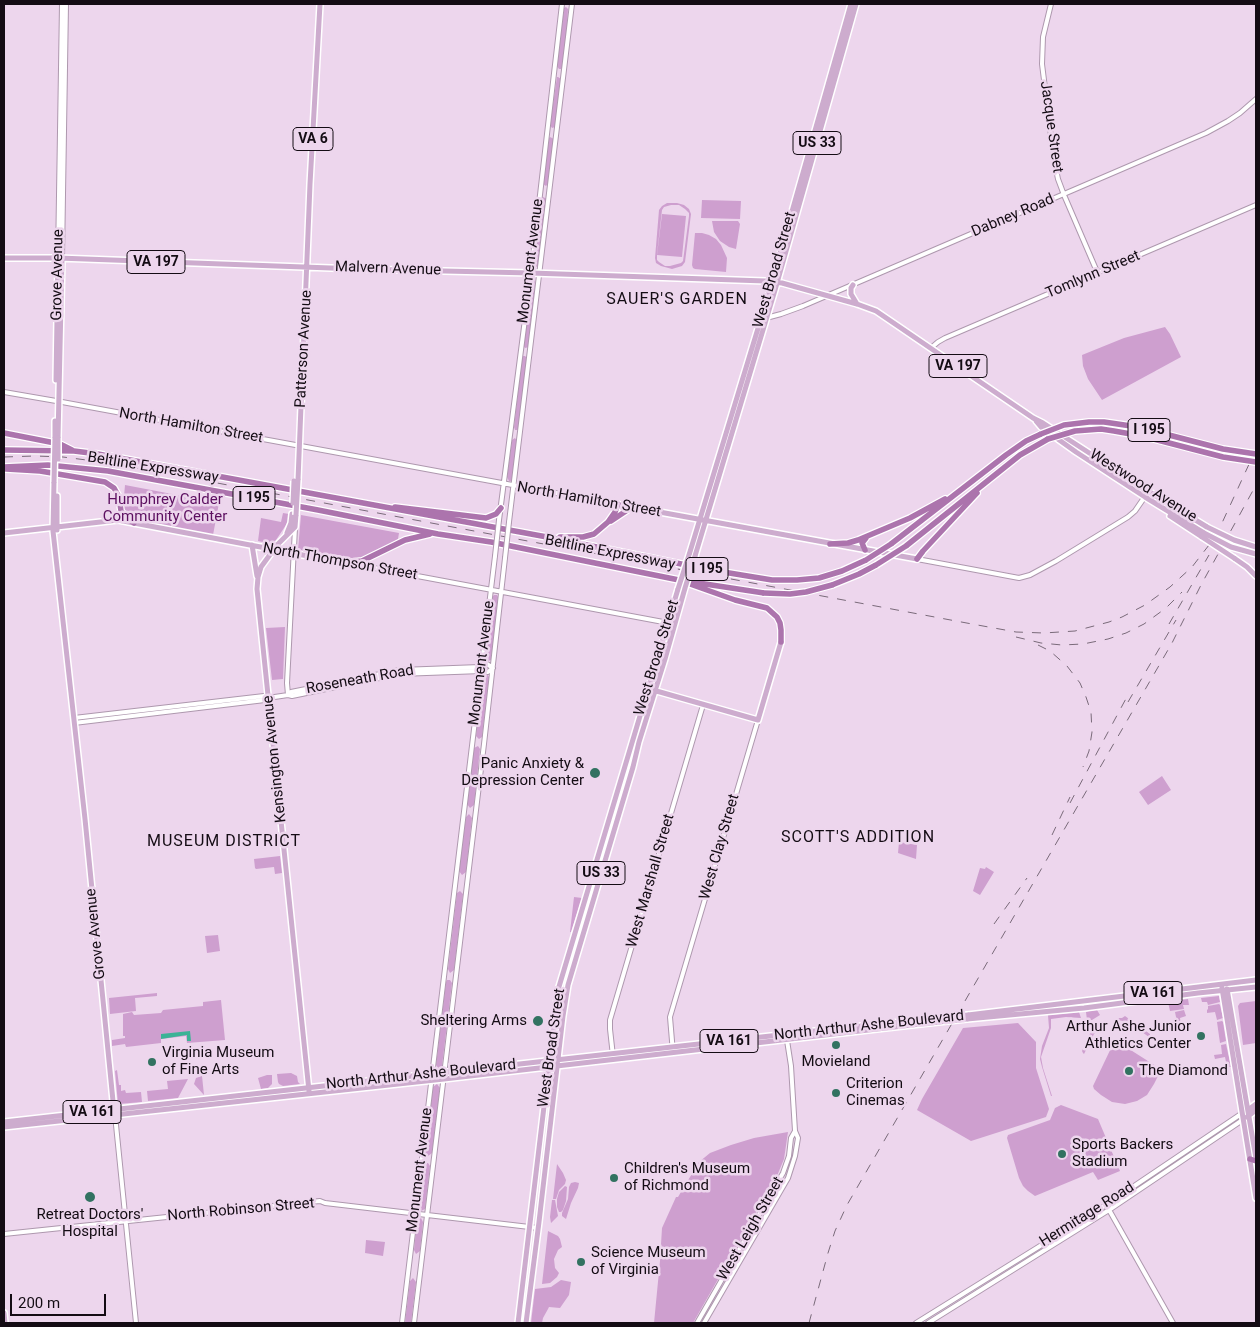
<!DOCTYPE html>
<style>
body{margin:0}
#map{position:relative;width:1260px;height:1327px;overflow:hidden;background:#edd6ed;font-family:Roboto,sans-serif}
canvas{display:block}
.frame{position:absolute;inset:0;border:5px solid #140c14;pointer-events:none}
.scale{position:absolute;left:10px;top:1294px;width:96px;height:22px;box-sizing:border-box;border:2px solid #140c14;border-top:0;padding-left:6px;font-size:15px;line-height:18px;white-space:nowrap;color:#140c14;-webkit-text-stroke:4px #edd6ed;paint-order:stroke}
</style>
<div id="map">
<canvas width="1260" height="1327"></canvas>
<div class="frame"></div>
<div class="scale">200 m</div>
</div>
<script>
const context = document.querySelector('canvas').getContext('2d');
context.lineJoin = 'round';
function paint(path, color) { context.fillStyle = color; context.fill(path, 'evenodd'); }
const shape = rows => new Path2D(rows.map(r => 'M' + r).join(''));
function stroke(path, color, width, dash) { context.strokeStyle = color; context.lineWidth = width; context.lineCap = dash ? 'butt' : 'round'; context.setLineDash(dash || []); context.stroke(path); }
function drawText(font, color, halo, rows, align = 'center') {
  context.font = font + ' Roboto,sans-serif'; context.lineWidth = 5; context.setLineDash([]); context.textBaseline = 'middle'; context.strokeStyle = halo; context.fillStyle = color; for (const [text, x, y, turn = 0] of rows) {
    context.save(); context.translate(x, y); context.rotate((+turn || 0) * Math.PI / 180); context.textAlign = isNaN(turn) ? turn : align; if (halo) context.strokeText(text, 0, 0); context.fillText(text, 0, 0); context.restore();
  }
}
paint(shape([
 [566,7,568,9,567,29,563,67,561,69,559,69,557,66,564,8],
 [557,77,558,77,561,79,555,125,555,127,552,128,550,125],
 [550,137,554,139,548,184,546,186,543,184,549,138],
 [543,197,547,199,539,266,537,267,535,266,537,240,541,199],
 [702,200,741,201,740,219,701,218],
 [667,203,677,203,684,205,689,209,691,214,685,262,682,266,672,269,661,266,656,263,655,258,659,210,662,206],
 [671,205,679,205,685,209,689,213,689,216,683,261,681,263,670,266,665,266,659,262,657,260,657,254,662,210,664,207],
 [662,214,686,216,682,257,657,255],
 [712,221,738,221,740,224,736,249,729,247,720,241,714,232],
 [695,233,702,233,709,235,716,239,721,245,727,258,726,272,695,269,693,268,692,265],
 [532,279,535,280,534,295,534,302,529,347,525,348,523,345],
 [1165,327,1170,334,1181,357,1102,400,1088,379,1083,366,1082,355,1124,338],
 [523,356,525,356,527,358,519,429,517,430,515,430,514,427,522,358],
 [515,438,517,441,513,478,511,481,509,481,507,477,512,440],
 [125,485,219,503,213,535,132,519,124,512,123,508],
 [283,513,289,514,288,522,276,540,272,544,258,541,261,518,281,522],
 [301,515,399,533,398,539,371,555,358,559,351,559,298,550],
 [494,595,497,595,498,597,491,660,488,661,486,659,493,596],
 [285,627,283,679,272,680,266,628],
 [484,674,487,674,489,677,482,737,479,739,476,736,483,676],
 [478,746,480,749,474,805,470,808,467,804,474,748],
 [1162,776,1171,790,1148,805,1139,792],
 [469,814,472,818,466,872,462,875,459,871,466,817],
 [899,842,917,845,916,859,898,853],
 [280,856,282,873,275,874,274,867,256,869,255,868,254,859],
 [986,867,994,872,980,895,973,891,980,868,985,869],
 [460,891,463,894,454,970,450,973,448,969,457,893],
 [574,897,582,898,571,932,570,932],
 [218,935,220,951,207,953,205,936],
 [447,980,450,980,452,983,442,1066,439,1069,436,1065,446,982],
 [157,993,157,996,135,998,136,1011,110,1014,109,998],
 [1219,996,1220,1002,1208,1005,1207,1002,1202,1002,1201,998],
 [1188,999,1189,1005,1183,1005,1184,1009,1170,1011,1168,1002],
 [221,1000,225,1040,187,1043,186,1036,161,1039,161,1043,126,1047,125,1044,112,1046,112,1040,125,1038,125,1036,123,1036,123,1014,132,1012,134,1015,161,1013,163,1010,203,1006,203,1002],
 [1256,1001,1256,1043,1243,1045,1238,1006,1240,1003],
 [1219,1004,1220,1005,1223,1018,1217,1020,1215,1012,1207,1013,1207,1010,1208,1009,1208,1006],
 [1097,1010,1100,1015,1092,1020,1087,1020,1086,1012,1089,1011],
 [1184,1010,1186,1016,1180,1018,1181,1026,1178,1027,1175,1012],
 [1079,1012,1081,1018,1066,1017,1051,1019,1051,1028,1041,1057,1043,1068,1052,1096,1051,1096,1042,1067,1040,1059,1042,1046,1049,1028,1048,1015],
 [1125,1016,1150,1034,1150,1036,1149,1037,1128,1022,1118,1020,1118,1018,1122,1018],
 [1222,1021,1223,1022,1226,1041,1220,1043,1217,1022],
 [1101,1022,1103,1024,1094,1034,1084,1054,1083,1053,1082,1051,1094,1025],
 [1018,1023,1036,1042,1036,1068,1049,1109,1046,1117,971,1141,917,1110,922,1099,963,1028],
 [1118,1042,1159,1068,1158,1076,1154,1084,1147,1095,1137,1101,1125,1104,1112,1102,1101,1095,1094,1089,1093,1086,1113,1044],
 [1226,1044,1231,1067,1227,1067,1225,1057,1215,1059,1214,1055,1222,1054,1221,1045],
 [117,1070,119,1085,121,1085,121,1091,125,1090,126,1093,141,1092,142,1102,118,1104,115,1071],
 [291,1073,297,1076,298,1082,300,1084,283,1086,279,1084,278,1082,277,1074],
 [267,1075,272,1075,272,1084,268,1088,261,1089,258,1078],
 [202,1076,204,1095,194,1084,196,1078],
 [188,1079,178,1098,148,1101,147,1091,168,1089,167,1081],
 [437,1084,440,1088,432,1153,428,1156,425,1153,433,1087],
 [1061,1105,1098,1119,1120,1171,1098,1180,1093,1172,1035,1196,1028,1191,1023,1186,1019,1178,1007,1138,1008,1135,1050,1120,1055,1108],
 [788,1132,784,1159,777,1176,693,1323,654,1323,660,1261,662,1228,676,1197,678,1197,699,1162,710,1153,731,1145,754,1138],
 [425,1163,428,1163,430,1166,425,1209,421,1211,419,1208,424,1165],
 [557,1164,563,1173,566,1180,565,1184,559,1190,556,1199,553,1199],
 [575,1182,579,1183,578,1188,571,1203,566,1219,562,1216,562,1213,568,1199,569,1187,571,1183],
 [565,1186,567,1187,566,1201,563,1210,561,1212,559,1212,557,1207,557,1199,559,1192],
 [552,1200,555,1200,558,1216,551,1223,550,1217],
 [421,1218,423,1222,420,1251,416,1254,414,1250,417,1221],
 [548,1231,558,1236,560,1239,562,1247,558,1250,554,1259,555,1268,559,1273,557,1277,550,1283,542,1284],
 [366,1240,385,1242,383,1256,365,1253],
 [413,1278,416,1282,411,1323,405,1323,410,1281],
 [561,1280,571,1282,569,1295,560,1308,549,1307,548,1309,543,1318,542,1323,531,1323,535,1289,551,1287]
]), '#ce9fcf');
paint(shape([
 [190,1031,191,1041,187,1041,187,1035,161,1039,161,1034]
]), '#3bb396');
const minor = shape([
 [1051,4,1043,37,1042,64,1054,160,1058,179,1064,195,1098,274],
 [58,258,62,4],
 [62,258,66,4],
 [766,318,781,314,803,306,1206,133,1228,121,1240,113,1256,99],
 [931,348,938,342,945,338,1256,205],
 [4,392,62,402,632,507],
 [499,520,531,273,562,4],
 [509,522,572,4],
 [917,559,1019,578,1030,575,1056,561,1128,517,1135,511,1146,495],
 [353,564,674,624],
 [288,695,287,683,295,528],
 [74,718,264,696,268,698],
 [74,723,265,700,268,698,288,695,292,696,399,674,482,671,488,672,493,668,487,664,480,667,400,670,291,692,288,695],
 [673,1053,670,1017,758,720],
 [613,1056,610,1029,610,1020,703,705],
 [115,1115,136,1323],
 [1108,1208,1173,1323],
 [4,1234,320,1201,325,1203,538,1228],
 [402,1323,495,556],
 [414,1323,484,744,505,558],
 [697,1323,783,1173,789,1156,791,1138,795,1131],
 [704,1323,788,1178,795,1156,798,1138,795,1131,791,1066,786,1034],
 [916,1323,1106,1205,1244,1112],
 [928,1323,1109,1210,1244,1119]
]);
const major = shape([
 [4,258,58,258,358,269,531,273,765,281,782,283,857,304,876,311,1033,418,1043,423,1148,491,1207,527],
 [853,285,851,288,851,294,857,304],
 [56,380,58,258],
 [1036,421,1041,427,1076,452,1145,497,1204,533],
 [55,438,55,421],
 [58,438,62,258],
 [298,480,310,184,320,4],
 [54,482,53,531,85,819,114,1111],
 [632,507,917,559],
 [296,515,295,527,277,545,261,567,258,577,257,589,309,1091],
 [1170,516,1202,537],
 [57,530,57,496],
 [4,533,118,520,345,563],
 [287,533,291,523,292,514],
 [252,545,257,576],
 [689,555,770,289,851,4],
 [695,556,775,290,856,4],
 [1234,558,1247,567,1256,576],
 [653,690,758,720,781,642],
 [1222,988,1256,1198],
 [1227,989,1256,1158],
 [968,1015,1256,980],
 [967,1019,1084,1008,1198,993,1256,987],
 [1248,1110,1256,1104],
 [1247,1117,1256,1110],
 [4,1122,448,1072,842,1028,932,1019],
 [4,1127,444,1079,929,1023],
 [4,1313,5,1323],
 [518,1323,558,990,678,589],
 [526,1323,539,1222,563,1016,568,985,633,767,639,742,665,659,685,588]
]);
const highway = shape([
 [4,433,60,444,72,450],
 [4,450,74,451,98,454,547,537,711,570,772,580,797,580,819,578,842,571,866,560],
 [4,467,48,465,108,471,318,510,438,534,491,542,679,580,764,593],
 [6,469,40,471,105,482,114,488,119,497,121,511,118,520],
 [395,507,486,518,496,514,501,508],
 [121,511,127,518,134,523],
 [611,521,632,507],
 [560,537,583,537,594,534,608,522,615,512,618,504],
 [830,544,848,543,858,540,910,518,945,499],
 [891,544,1006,455,1026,441,1041,434],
 [906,546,1020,455,1048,439],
 [865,550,862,543,866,538],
 [917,559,923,551,977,493],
 [345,563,362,561,405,540,430,534],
 [690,584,735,600,767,608,777,617,780,623,781,630,781,642],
 [832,585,859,574,876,565],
 [1250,1159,1256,1161]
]);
stroke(minor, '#ae98ae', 6);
stroke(major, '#fff', 8);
stroke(highway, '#fff', 8);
stroke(minor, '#fff', 4);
stroke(major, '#cdacce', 5);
stroke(highway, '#ac74ad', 5.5);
stroke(shape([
 [4,457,35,456,63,457,110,463,972,624,1016,632,1044,633,1075,631,1109,622,1122,617,1145,605,1170,587,1192,567,1209,545,1222,523,1256,449],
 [1169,624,1209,555],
 [1016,637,1041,643,1062,645,1083,644,1108,639,1126,633,1144,624,1166,608,1182,592],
 [1038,645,1050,651,1067,666,1080,683,1086,697,1091,712,1092,732,1089,751,1083,767],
 [1128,702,1176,620],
 [1070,803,1129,693],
 [1052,835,1070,797],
 [994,924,1027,878],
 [809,1323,828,1253,835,1231,847,1205,1172,643,1201,585,1256,485]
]), '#796a79', 1, [9, 9]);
const minorBridge = shape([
 [495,556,499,520],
 [505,558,509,522]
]);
const majorBridge = shape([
 [58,459,58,438],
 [54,482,55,438],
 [293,503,294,481],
 [296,515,298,480],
 [1207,527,1234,540,1256,547],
 [1204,533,1231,547,1256,554],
 [1202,537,1234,558],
 [685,588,695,556],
 [678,589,689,555],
 [932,1019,968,1015],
 [929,1023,967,1019]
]);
const highwayBridge = shape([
 [1041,434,1064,425,1089,422,1104,422,1138,427,1223,449,1256,454],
 [1048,439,1075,431,1101,429,1114,431,1142,436,1223,457,1256,462],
 [866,560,891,544],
 [876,565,906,546],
 [764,593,790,594,806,592,832,585]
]);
stroke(minorBridge, '#ae98ae', 6, []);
stroke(majorBridge, '#fff', 8, []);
stroke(highwayBridge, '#fff', 8, []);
stroke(minorBridge, '#fff', 4);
stroke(majorBridge, '#cdacce', 5);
stroke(highwayBridge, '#ac74ad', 5.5);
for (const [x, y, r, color] of [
 [595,773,6,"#327261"],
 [538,1021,6,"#327261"],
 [1201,1036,5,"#327261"],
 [836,1045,5,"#327261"],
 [152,1062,5,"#327261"],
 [1129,1071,5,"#327261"],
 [836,1093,5,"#327261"],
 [1062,1154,5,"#327261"],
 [614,1178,5,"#327261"],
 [90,1197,6,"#327261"],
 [581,1262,5,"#327261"]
]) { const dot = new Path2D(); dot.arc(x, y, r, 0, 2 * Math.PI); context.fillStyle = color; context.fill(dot); stroke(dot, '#edd6ed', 2); }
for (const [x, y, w] of [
 [313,139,40],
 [817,143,48],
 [156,262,58],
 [958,366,58],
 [1149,430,42],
 [254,498,42],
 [707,569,42],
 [601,873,48],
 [1153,993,58],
 [729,1041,58],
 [92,1112,58]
]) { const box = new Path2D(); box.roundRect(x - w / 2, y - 11.5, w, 23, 4); context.fillStyle = '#edd6ed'; context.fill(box); stroke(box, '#140c14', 1); }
drawText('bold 14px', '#140c14', null, [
 ["VA 6",313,139],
 ["US 33",817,143],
 ["VA 197",156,262],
 ["VA 197",958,366],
 ["I 195",1149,430],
 ["I 195",254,498],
 ["I 195",707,569],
 ["US 33",601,873],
 ["VA 161",1153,993],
 ["VA 161",729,1041],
 ["VA 161",92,1112]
]);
drawText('15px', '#140c14', '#edd6ed', [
 ["Jacque Street",1051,127,82],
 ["Dabney Road",1013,216,-23],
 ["Monument Avenue",531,261,-83],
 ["Malvern Avenue",388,269,2],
 ["West Broad Street",775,270,-74],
 ["Grove Avenue",58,275,-89],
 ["Tomlynn Street",1093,275,-23],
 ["Patterson Avenue",304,349,-87],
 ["North Hamilton Street",191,426,10],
 ["Beltline Expressway",153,468,9],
 ["Westwood Avenue",1143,486,32],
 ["North Hamilton Street",589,500,10],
 ["Beltline Expressway",610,553,11],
 ["North Thompson Street",340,562,10],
 ["West Broad Street",657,658,-73],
 ["Monument Avenue",482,663,-83],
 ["Roseneath Road",360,680,-10],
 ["Kensington Avenue",275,759,-96],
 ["West Clay Street",720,847,-74],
 ["West Marshall Street",651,881,-74],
 ["Grove Avenue",96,934,-96],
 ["North Arthur Ashe Boulevard",869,1026,-6],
 ["West Broad Street",552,1048,-82],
 ["North Arthur Ashe Boulevard",421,1075,-6],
 ["Monument Avenue",420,1170,-83],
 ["North Robinson Street",241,1210,-5],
 ["Hermitage Road",1087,1215,-32],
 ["West Leigh Street",751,1229,-60]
]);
drawText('15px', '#5c0f60', '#edd6ed', [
 ["Humphrey Calder",165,500],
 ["Community Center",165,517]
]);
drawText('15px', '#140c14', '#edd6ed', [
 ["Panic Anxiety &",584,764,"right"],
 ["Depression Center",584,781,"right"],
 ["Sheltering Arms",527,1021,"right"],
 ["Arthur Ashe Junior",1191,1027,"right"],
 ["Athletics Center",1191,1044,"right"],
 ["Virginia Museum",162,1053],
 ["of Fine Arts",162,1070],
 ["Movieland",836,1062,"center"],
 ["The Diamond",1139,1071],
 ["Criterion",846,1084],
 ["Cinemas",846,1101],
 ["Sports Backers",1072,1145],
 ["Stadium",1072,1162],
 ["Children's Museum",624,1169],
 ["of Richmond",624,1186],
 ["Retreat Doctors'",90,1215,"center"],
 ["Hospital",90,1232,"center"],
 ["Science Museum",591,1253],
 ["of Virginia",591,1270]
], 'left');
context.letterSpacing = '1px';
drawText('16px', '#140c14', '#edd6ed', [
 ["SAUER'S GARDEN",677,300],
 ["SCOTT'S ADDITION",858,838],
 ["MUSEUM DISTRICT",224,842]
]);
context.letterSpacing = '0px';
</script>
